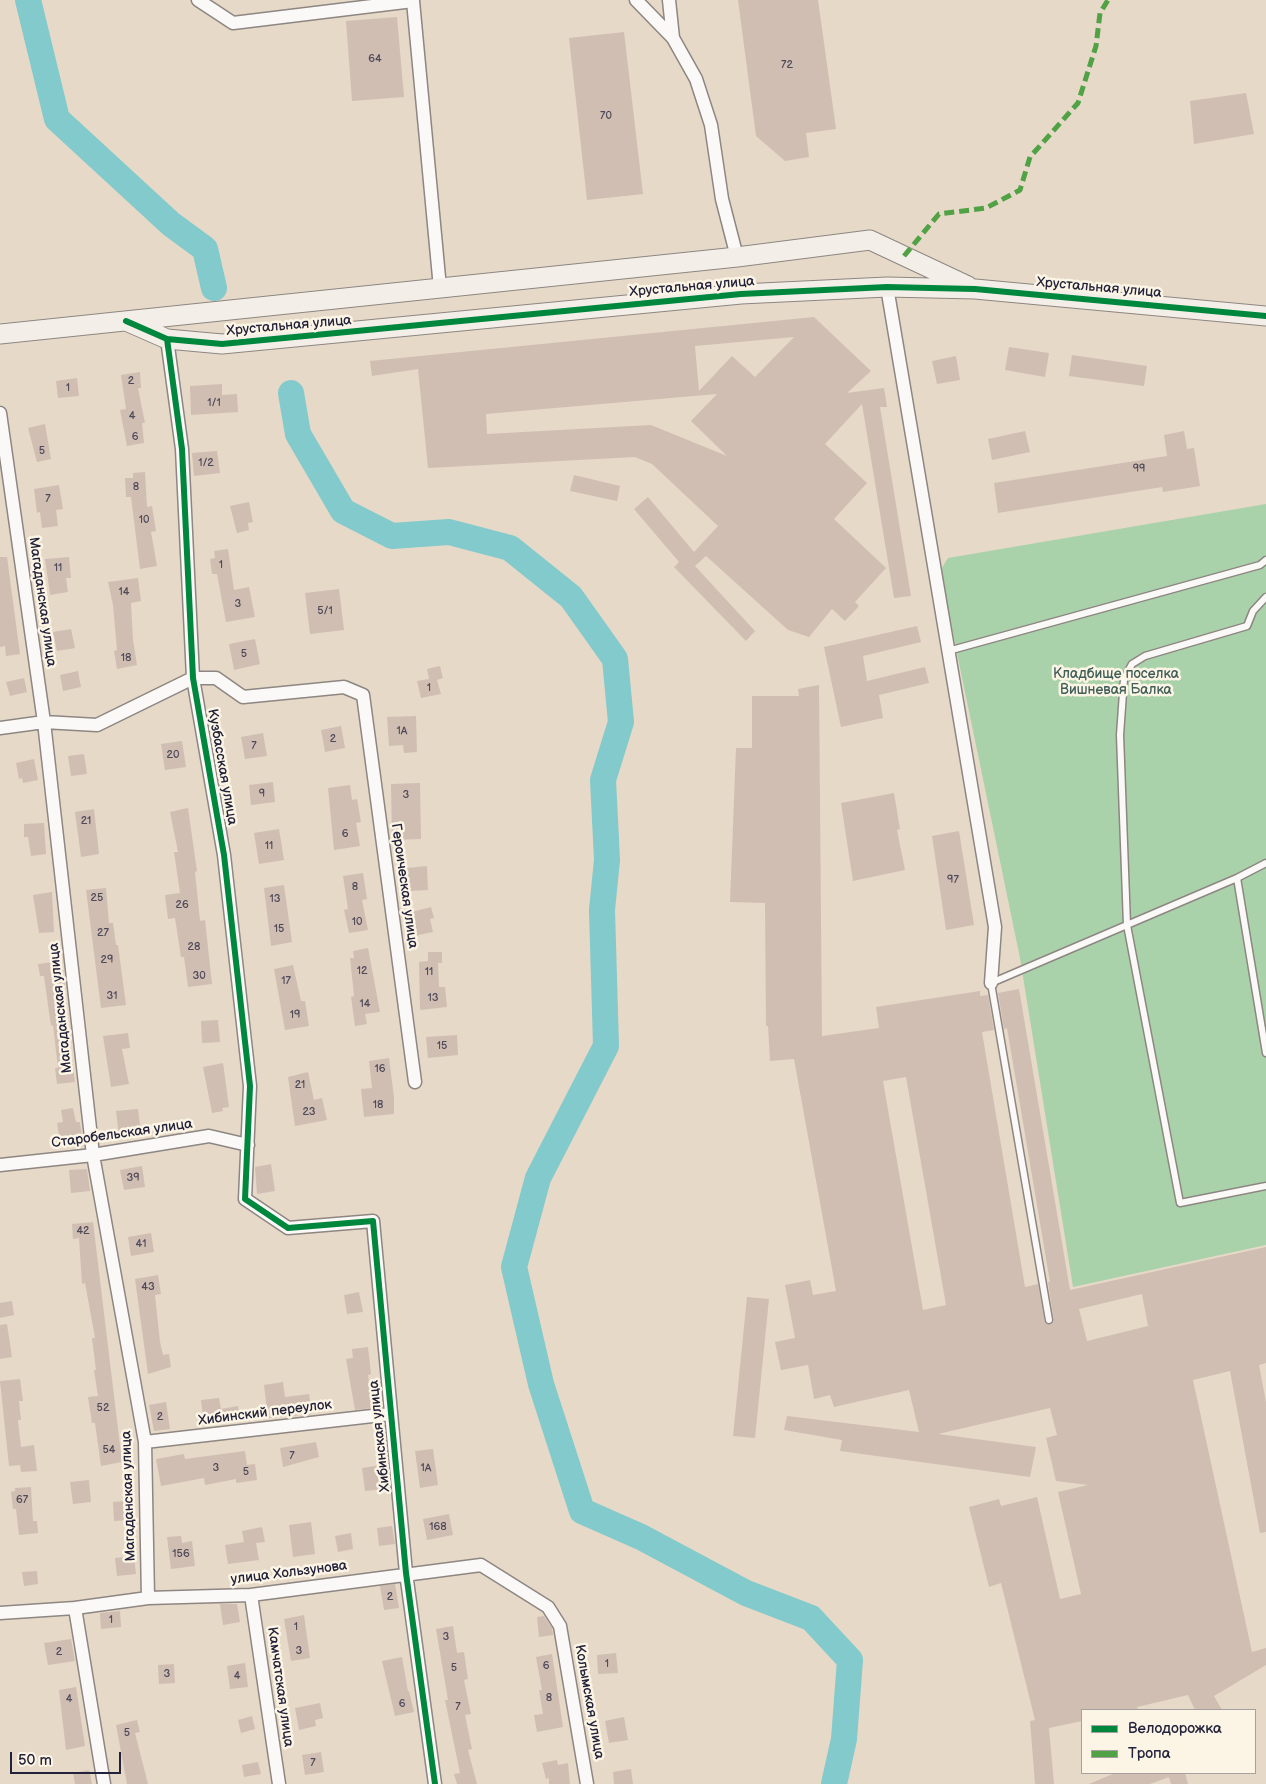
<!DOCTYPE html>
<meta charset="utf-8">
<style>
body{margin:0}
#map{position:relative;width:1266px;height:1784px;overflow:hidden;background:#e6d9c8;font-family:"Balsamiq Sans",sans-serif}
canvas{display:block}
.legend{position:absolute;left:1081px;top:1709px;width:175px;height:65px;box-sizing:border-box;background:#fcf5e5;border:1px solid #a5a1a1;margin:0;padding:6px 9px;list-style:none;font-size:15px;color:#22223b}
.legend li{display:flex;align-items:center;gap:10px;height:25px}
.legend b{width:25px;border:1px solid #a5a1a1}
.scale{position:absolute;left:10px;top:1752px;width:111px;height:22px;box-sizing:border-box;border:2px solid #22223b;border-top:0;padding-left:6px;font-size:15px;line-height:18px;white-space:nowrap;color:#22223b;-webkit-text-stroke:4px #fcf5e5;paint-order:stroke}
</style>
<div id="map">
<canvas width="1266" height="1784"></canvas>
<ul class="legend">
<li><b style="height:6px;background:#00873e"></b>Велодорожка</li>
<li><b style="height:6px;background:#50a245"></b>Тропа</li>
</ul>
<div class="scale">50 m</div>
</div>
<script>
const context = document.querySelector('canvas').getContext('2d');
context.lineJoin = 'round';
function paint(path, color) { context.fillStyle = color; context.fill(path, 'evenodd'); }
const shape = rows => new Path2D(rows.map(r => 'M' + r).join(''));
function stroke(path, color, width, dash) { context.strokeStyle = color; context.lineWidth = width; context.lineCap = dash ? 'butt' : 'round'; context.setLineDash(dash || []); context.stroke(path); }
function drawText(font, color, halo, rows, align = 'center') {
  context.font = font + ' "Balsamiq Sans",sans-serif'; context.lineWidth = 5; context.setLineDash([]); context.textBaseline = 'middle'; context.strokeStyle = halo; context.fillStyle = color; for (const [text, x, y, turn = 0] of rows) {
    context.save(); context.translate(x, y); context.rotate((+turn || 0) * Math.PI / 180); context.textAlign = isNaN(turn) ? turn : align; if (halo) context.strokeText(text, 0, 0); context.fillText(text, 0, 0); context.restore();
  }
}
paint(shape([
 [1266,504,1266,1245,1073,1287,1020,958,940,571,948,558]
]), '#aad2aa');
stroke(shape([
 [28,0,57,119,171,224,205,249,214,288],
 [291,393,298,434,343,511,392,536,449,532,510,548,571,597,615,659,621,722,603,780,607,860,602,910,606,1046,538,1178,514,1267,541,1384,582,1511,641,1537,746,1593,811,1618,850,1660,844,1739,834,1784]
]), '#82cacc', 26);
paint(shape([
 [738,0,818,0,836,129,806,133,809,157,785,161,756,136],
 [397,17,404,97,352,101,346,21],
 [624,32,643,194,587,200,569,38],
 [1246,93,1254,134,1194,144,1190,101],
 [814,317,871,371,847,393,884,388,887,407,880,407,911,596,894,598,862,404,825,444,867,483,834,519,886,568,855,602,859,606,845,621,832,609,809,637,788,630,706,556,695,566,755,631,746,641,674,567,679,562,634,509,648,497,694,552,718,526,652,464,635,457,428,468,418,369,372,376,370,361],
 [794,337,755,377,732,356,699,391,695,346],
 [717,394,691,421,727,456,651,425,487,434,486,414],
 [1009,347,1049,353,1045,377,1005,370],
 [1072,355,1147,366,1144,386,1069,376],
 [956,356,960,380,937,384,932,361],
 [140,372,141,388,138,388,145,423,142,423,144,443,127,446,120,410,126,409,121,375],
 [77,378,79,396,58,398,56,381],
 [222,384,222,395,237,394,238,412,191,415,190,386],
 [45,424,51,459,37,462,28,428],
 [1025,431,1030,452,992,460,988,439],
 [1184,431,1187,449,1194,448,1200,486,1163,492,1162,487,998,513,994,483,1167,456,1164,435],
 [217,451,220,473,194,476,192,453],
 [145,472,147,507,152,506,156,531,151,532,157,566,140,569,131,497,126,497,125,478,133,478,133,473],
 [574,475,620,486,617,501,570,491],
 [59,485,63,509,56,510,58,526,42,528,40,512,37,513,34,489],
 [249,502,253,522,248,523,249,530,237,533,230,506],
 [228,549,234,590,249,587,255,617,226,622,217,574,212,574,210,559,215,558,214,551],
 [0,557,7,557,20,654,6,656,5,646,0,647],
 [69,557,71,578,66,578,68,592,50,595,45,559],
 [138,578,141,601,131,603,133,640,137,665,117,669,114,651,117,650,113,605,108,582],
 [339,589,344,630,310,634,305,593],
 [917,626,921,642,863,656,867,681,925,667,929,683,879,695,883,718,841,727,824,647],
 [71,629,75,648,57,651,53,632],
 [255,639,260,664,234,670,229,644],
 [440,666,443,678,437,680,441,694,421,698,417,681,429,679,427,669],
 [78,671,81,687,63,691,60,675],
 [24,678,27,692,10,696,6,682],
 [819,685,822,1036,879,1028,876,1007,980,991,980,996,988,995,994,1030,982,1032,1025,1287,1038,1284,1045,1323,1050,1325,1054,1321,1048,1282,1050,1282,1007,1028,1004,1029,998,993,1019,989,1070,1290,1266,1247,1266,1363,1259,1365,1266,1402,1266,1532,1260,1533,1230,1371,1193,1380,1252,1652,1266,1648,1266,1665,1214,1696,1222,1710,1195,1710,1188,1695,1137,1707,1138,1710,1082,1710,1082,1721,1049,1728,1054,1784,1035,1784,1030,1721,1035,1720,1001,1583,989,1587,969,1507,999,1499,1001,1506,1037,1497,1060,1599,1081,1594,1058,1492,1088,1485,1056,1481,1046,1438,1057,1435,1050,1408,938,1434,1036,1447,1030,1477,840,1451,842,1440,784,1430,787,1416,919,1432,909,1390,834,1407,830,1395,814,1399,808,1365,781,1370,775,1342,795,1338,785,1285,810,1280,813,1295,836,1291,794,1059,770,1061,768,1026,766,1026,765,903,730,902,736,748,752,748,752,696,799,696,798,689],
 [906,1077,946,1305,923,1310,883,1081],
 [1142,1294,1148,1326,1087,1341,1079,1309],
 [416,716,417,752,404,753,403,745,389,746,387,717],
 [341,726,345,748,325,752,321,730],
 [263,733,267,756,245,759,241,737],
 [182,741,186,767,165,770,161,744],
 [84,754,87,774,71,776,68,756],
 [34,759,38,780,23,783,22,778,19,779,16,763],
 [273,782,275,802,251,805,249,785],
 [420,783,421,839,392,840,391,784],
 [350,785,352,800,357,799,361,822,356,823,360,846,334,850,328,788],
 [894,793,900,829,897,830,905,870,853,881,841,803],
 [188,808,197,871,195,872,200,921,205,920,212,984,188,987,184,957,181,957,175,918,168,919,165,895,180,893,174,852,178,852,170,812],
 [94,809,99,854,81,857,75,812],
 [44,823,46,854,31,856,28,837,24,837,24,824],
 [279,829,284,860,259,864,254,833],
 [959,831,974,925,946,930,932,836],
 [427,866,428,890,409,891,407,868],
 [363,873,367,899,362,900,368,930,349,933,344,910,348,909,343,876],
 [284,885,292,942,271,946,264,888],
 [106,888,109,923,113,923,116,945,118,945,126,1005,101,1008,86,890],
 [52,892,54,932,39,933,33,895],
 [431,907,434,918,430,919,433,932,414,936,408,913],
 [368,948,380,1012,365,1014,367,1024,355,1026,351,997,354,996,350,958,354,958,353,951],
 [428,952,442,952,442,963,438,963,439,987,445,987,447,1007,420,1010,419,962,428,961],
 [62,961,65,985,62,986,75,1082,57,1084,55,1068,58,1068,53,1025,51,1026,44,976,40,976,38,964],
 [293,965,301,1001,305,1001,309,1026,285,1030,274,969],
 [218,1020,220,1042,202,1043,201,1021],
 [128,1033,130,1048,122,1049,129,1084,111,1087,103,1036],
 [457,1035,458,1055,428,1058,426,1037],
 [389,1058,394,1097,394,1114,364,1117,361,1089,372,1088,369,1061],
 [223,1063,229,1107,222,1108,223,1111,212,1113,203,1067],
 [308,1072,314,1100,322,1098,327,1120,295,1126,288,1077],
 [73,1108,76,1122,80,1122,82,1137,60,1141,57,1123,63,1122,61,1110],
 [138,1109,141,1132,119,1135,116,1111],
 [271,1164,275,1191,257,1194,255,1167],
 [142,1166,145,1187,124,1190,120,1170],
 [87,1169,90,1191,71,1193,69,1170],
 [93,1222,122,1462,101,1466,95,1423,92,1423,88,1397,98,1396,94,1370,96,1370,92,1338,95,1338,85,1283,82,1284,79,1238,73,1239,72,1224],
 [151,1233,154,1252,131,1256,128,1237],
 [158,1275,161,1294,155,1295,160,1342,163,1355,169,1354,171,1367,148,1374,135,1279],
 [359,1292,363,1312,347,1314,344,1295],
 [747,1297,769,1299,755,1438,733,1436],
 [12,1301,14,1315,0,1318,0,1303],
 [7,1324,12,1357,0,1359,0,1325],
 [368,1347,371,1374,368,1375,373,1408,355,1410,346,1359,353,1358,352,1349],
 [20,1379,23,1401,19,1401,21,1420,18,1420,21,1447,34,1445,37,1471,21,1472,20,1465,9,1466,0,1381],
 [283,1382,285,1397,309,1394,312,1414,268,1418,264,1385],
 [219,1398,221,1409,238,1406,240,1421,204,1425,201,1400],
 [166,1402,170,1429,154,1431,149,1405],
 [316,1442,319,1457,283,1467,280,1448],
 [433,1449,438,1485,420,1488,415,1451],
 [245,1451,247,1465,255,1464,257,1480,236,1483,236,1479,205,1485,204,1478,161,1486,156,1459,184,1454,185,1459],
 [382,1465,385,1489,365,1491,362,1468],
 [89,1480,91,1502,73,1504,70,1482],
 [31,1487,33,1521,37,1521,38,1533,19,1535,16,1509,13,1509,11,1492,15,1491,15,1488],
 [127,1501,128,1520,114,1521,113,1502],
 [449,1514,453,1535,427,1540,423,1519],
 [311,1522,315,1554,293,1557,289,1525],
 [392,1526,395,1544,379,1546,377,1528],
 [262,1527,265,1542,256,1543,259,1560,228,1564,225,1545,244,1542,242,1531],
 [351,1533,353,1549,338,1552,335,1536],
 [181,1536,182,1543,192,1541,195,1566,171,1569,167,1537],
 [134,1556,136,1574,117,1576,115,1558],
 [37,1571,38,1584,24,1586,22,1572],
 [395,1584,399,1608,384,1610,380,1586],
 [220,1604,237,1604,240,1622,223,1625],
 [120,1611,121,1627,101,1629,100,1613],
 [304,1615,310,1658,291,1661,284,1619],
 [544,1616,552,1628,553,1635,539,1637,537,1617],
 [453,1626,457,1653,464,1652,468,1679,464,1680,471,1714,465,1715,472,1749,468,1750,477,1784,457,1784,454,1774,460,1773,445,1700,448,1700,436,1629],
 [71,1639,75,1661,48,1665,44,1643],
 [616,1653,618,1673,598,1674,597,1655],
 [552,1654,563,1727,537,1732,534,1715,543,1714,539,1690,542,1690,536,1657],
 [402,1657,408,1692,409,1691,414,1712,395,1716,382,1661],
 [245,1663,248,1687,230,1689,227,1666],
 [174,1664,175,1683,159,1684,158,1665],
 [76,1687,85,1746,66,1750,59,1690],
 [320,1703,323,1718,315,1720,316,1726,299,1730,295,1708],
 [252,1716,255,1729,241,1733,238,1720],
 [624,1717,628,1740,609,1743,605,1721],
 [137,1720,140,1732,135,1733,148,1784,127,1784,116,1725],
 [321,1752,324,1772,305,1775,302,1755],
 [557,1760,558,1765,568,1763,570,1784,549,1784,549,1778,546,1779,542,1763],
 [258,1762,261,1774,244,1777,242,1765],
 [631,1769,633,1784,614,1784,613,1772],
 [89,1770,92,1784,75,1784,73,1773],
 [1115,1773,1185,1773,1188,1784,1171,1784,1169,1777,1150,1784,1089,1784]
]), '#d0beb2');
const lane = shape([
 [1266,597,1253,611,1247,626,1145,656,1132,664,1124,679,1120,735,1127,925,1180,1203,1266,1186],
 [948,651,1260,565,1266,560],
 [1237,878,1266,1053],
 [1049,1320,991,983,1237,878,1266,863]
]);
const street = shape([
 [198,0,233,23,413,1,440,288],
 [636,0,673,38,696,79,711,125,722,199,737,257],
 [669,0,673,38],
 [887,287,995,927,991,983],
 [167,339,182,449,193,678,224,855,250,1086,245,1199,288,1228,373,1221,406,1573,435,1784],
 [0,413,44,722,93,1155,145,1442,148,1598],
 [0,728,44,722,97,725,193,678,216,678,243,697,344,687,363,695,415,1082],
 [0,1165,93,1155,209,1136,248,1145],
 [145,1442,390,1414],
 [251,1595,279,1784],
 [75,1608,104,1784],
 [0,1613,75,1608,148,1598,251,1595,481,1565,548,1607,560,1626,587,1784]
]);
const secondary = shape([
 [126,321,167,339,222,344,741,294,887,287,975,289,1266,316],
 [0,334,737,257,870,240,968,286]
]);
stroke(lane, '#8d8682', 9);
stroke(street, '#8d8682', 15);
stroke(secondary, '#8d8682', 21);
stroke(lane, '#fbf9f7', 6);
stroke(street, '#fbf9f7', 12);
stroke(secondary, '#f3efe8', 19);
stroke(shape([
 [904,256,939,214,986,208,1020,190,1030,157,1078,103,1096,46,1100,13,1108,0]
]), '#50a245', 5, [10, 5]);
stroke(shape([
 [126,321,167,339,222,344,741,294,887,287,975,289,1266,316],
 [167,339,182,449,193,678,224,855,250,1086,245,1199,288,1228,373,1221,406,1573,435,1784]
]), '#00873e', 6);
drawText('11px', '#4e4959', null, [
 ["64",375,59],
 ["72",787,65],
 ["70",606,116],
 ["2",131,381],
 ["1",68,388],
 ["1/1",214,403],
 ["4",132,416],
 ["6",135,437],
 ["5",42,451],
 ["1/2",206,463],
 ["99",1139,469],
 ["8",136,487],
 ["7",48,499],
 ["10",144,520],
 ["1",221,565],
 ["11",58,568],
 ["14",124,592],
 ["3",238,604],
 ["5/1",325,611],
 ["5",244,654],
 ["18",126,658],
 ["1",429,688],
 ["1А",402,731],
 ["2",333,739],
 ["7",254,746],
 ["20",173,755],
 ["9",262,794],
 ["3",406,795],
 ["21",86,821],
 ["6",345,834],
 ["11",269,846],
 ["97",953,880],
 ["8",355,887],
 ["25",97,898],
 ["13",275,899],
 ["26",182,905],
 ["10",357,922],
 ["15",279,929],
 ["27",103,933],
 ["28",194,947],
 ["29",107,960],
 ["12",362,971],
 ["11",429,972],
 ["30",199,976],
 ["17",286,981],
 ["31",112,996],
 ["13",433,998],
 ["14",365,1004],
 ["19",295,1015],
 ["15",442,1046],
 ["16",380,1069],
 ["21",300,1085],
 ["18",378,1105],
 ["23",309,1112],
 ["39",133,1178],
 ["42",83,1231],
 ["41",141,1244],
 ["43",148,1287],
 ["52",103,1408],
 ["2",160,1417],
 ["54",109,1450],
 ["7",292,1456],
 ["3",216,1468],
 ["1А",426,1468],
 ["5",246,1472],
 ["67",22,1500],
 ["168",438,1527],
 ["156",181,1554],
 ["2",390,1597],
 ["1",111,1620],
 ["1",296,1627],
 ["3",446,1637],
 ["3",299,1651],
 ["2",59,1652],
 ["1",607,1664],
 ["6",546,1666],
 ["5",454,1668],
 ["3",167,1674],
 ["4",237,1676],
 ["8",549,1698],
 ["4",69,1699],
 ["6",402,1704],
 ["7",458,1707],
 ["5",127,1733],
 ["7",313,1763]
]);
drawText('14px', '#22223b', '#fcf5e5', [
 ["Хрустальная улица",692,287,-5],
 ["Хрустальная улица",1099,288,5],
 ["Хрустальная улица",289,326,-5],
 ["Магаданская улица",42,602,82],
 ["Кузбасская улица",222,767,80],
 ["Героическая улица",404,886,82],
 ["Магаданская улица",61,1008,-96],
 ["Старобельская улица",122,1134,-8],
 ["Хибинский переулок",265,1413,-7],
 ["Хибинская улица",380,1436,-96],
 ["Магаданская улица",129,1496,-92],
 ["улица Хользунова",289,1573,-7],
 ["Камчатская улица",280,1687,82],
 ["Колымская улица",589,1702,80]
]);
drawText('14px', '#405e59', '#fcf5e5', [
 ["Кладбище поселка",1116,674],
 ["Вишневая Балка",1116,690]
]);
</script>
